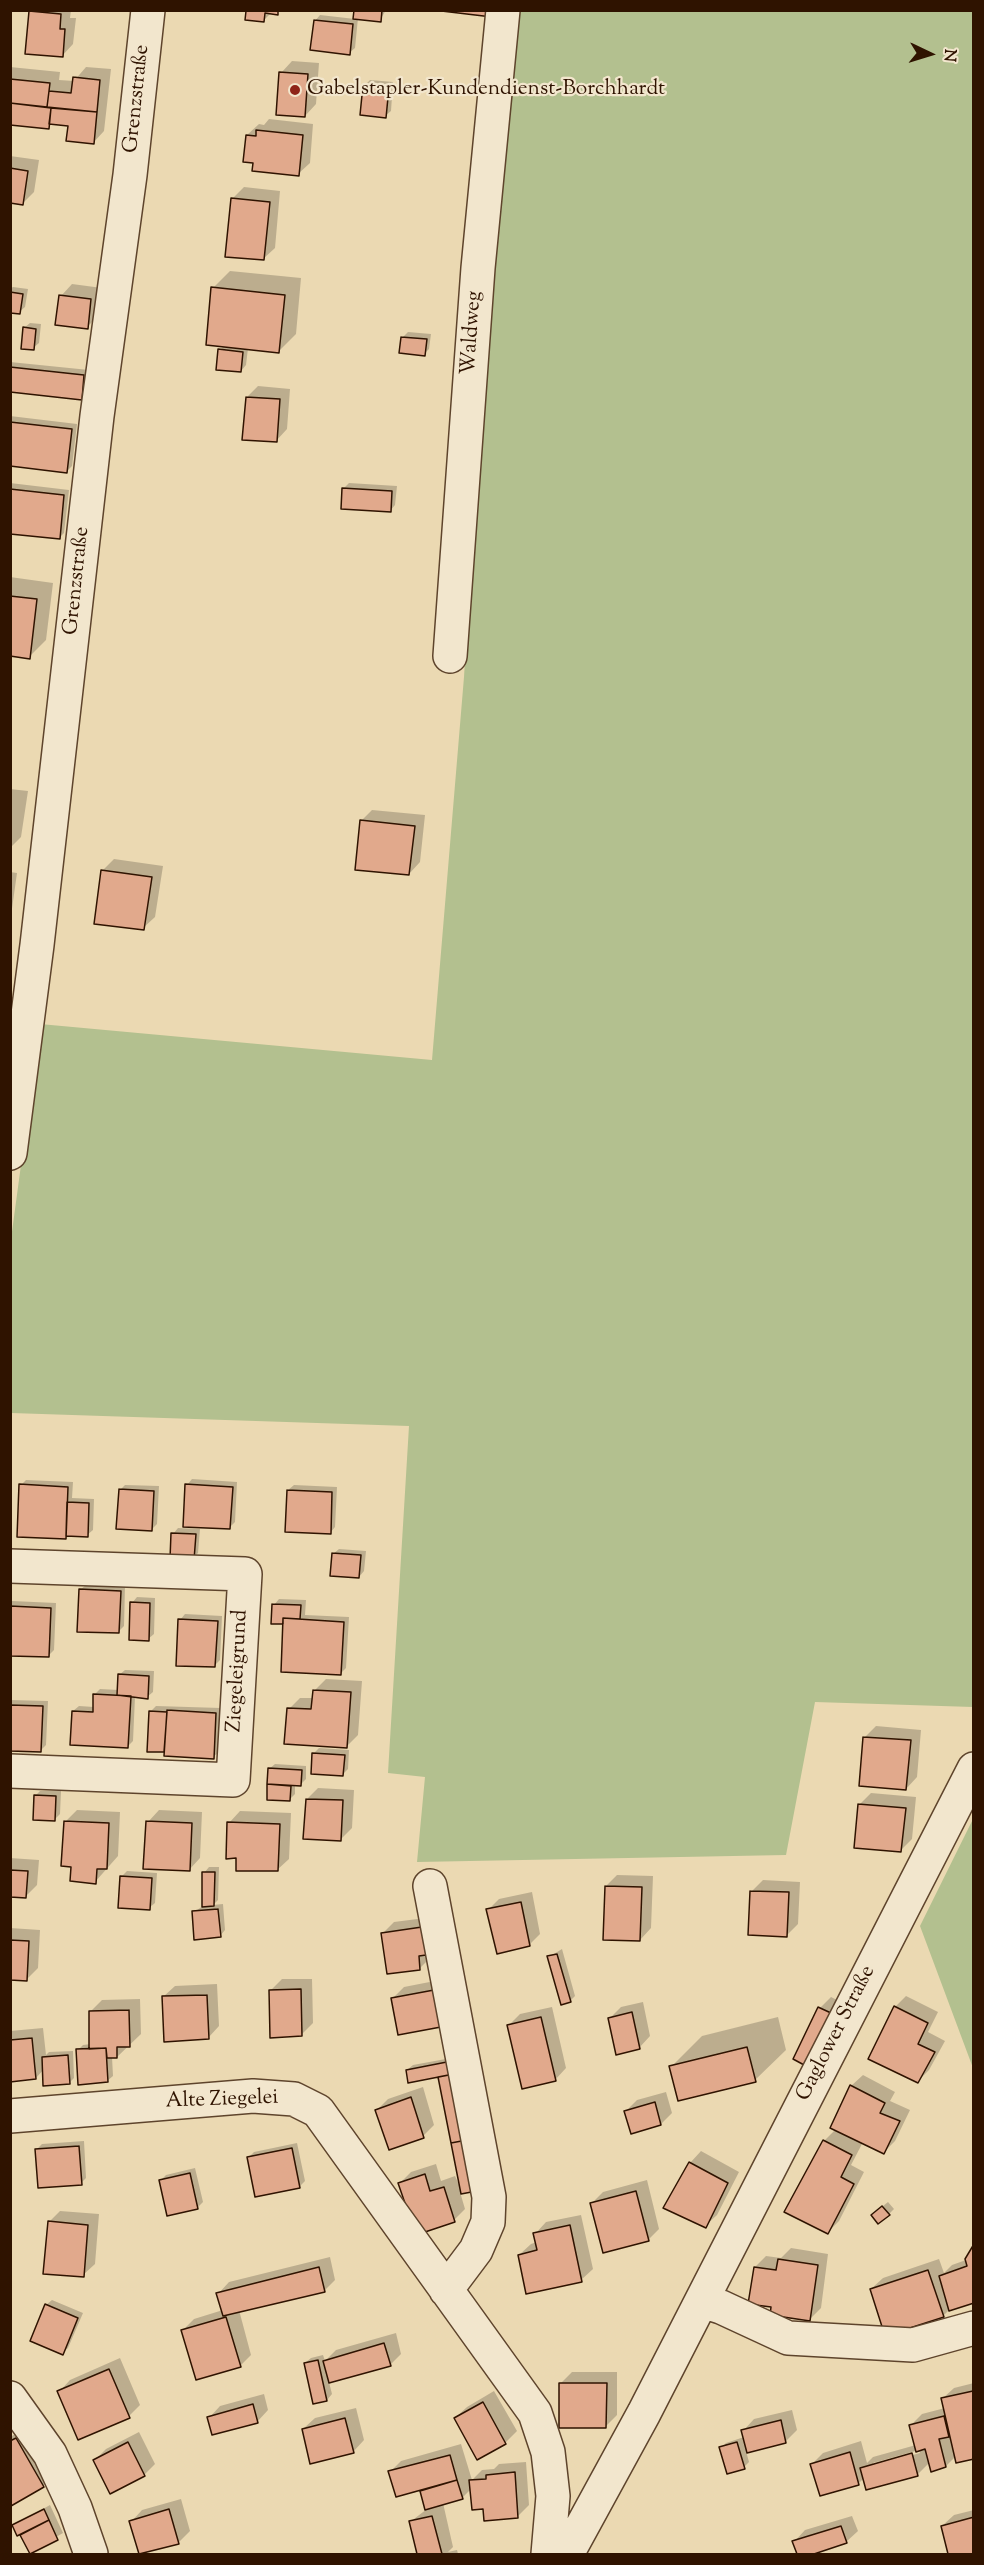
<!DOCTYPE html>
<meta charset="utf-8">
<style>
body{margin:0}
#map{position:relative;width:984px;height:2565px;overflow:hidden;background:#ebd9b2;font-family:"Sorts Mill Goudy",serif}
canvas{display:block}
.frame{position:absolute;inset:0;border:12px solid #2f1300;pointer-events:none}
.north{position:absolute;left:900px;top:24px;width:60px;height:60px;-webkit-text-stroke:4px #f2e6cd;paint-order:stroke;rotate:94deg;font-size:16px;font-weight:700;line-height:24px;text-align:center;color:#2f1300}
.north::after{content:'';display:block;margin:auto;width:21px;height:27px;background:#2f1300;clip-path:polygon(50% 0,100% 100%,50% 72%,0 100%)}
</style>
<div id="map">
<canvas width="984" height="2565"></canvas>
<div class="frame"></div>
<div class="north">N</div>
</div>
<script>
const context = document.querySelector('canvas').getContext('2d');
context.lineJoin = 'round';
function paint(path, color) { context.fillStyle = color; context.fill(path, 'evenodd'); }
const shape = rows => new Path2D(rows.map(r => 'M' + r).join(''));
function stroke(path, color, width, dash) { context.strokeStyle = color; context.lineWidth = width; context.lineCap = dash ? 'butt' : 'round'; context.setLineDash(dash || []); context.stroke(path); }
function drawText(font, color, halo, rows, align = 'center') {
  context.font = font + ' "Sorts Mill Goudy",serif'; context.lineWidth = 4.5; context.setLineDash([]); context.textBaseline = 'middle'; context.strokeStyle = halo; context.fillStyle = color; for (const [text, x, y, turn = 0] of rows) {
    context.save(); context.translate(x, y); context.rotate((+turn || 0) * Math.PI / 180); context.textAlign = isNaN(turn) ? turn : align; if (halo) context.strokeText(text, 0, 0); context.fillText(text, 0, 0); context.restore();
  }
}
paint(shape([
 [513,11,973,11,973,1707,815,1702,786,1855,417,1862,425,1777,388,1773,409,1426,11,1413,11,1239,40,1024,432,1060,464,677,486,311],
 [973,1819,973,2068,920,1926]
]), '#b3c08f');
paint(shape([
 [32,10,71,10,70,18,76,18,73,44,62,56],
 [247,10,280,10,272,12,263,21],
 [356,10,386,10,380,20,358,18,355,48,349,53,315,21,320,15,355,19],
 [292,61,319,63,316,104,305,116,281,73],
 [10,67,60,72,59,80,74,81,86,67,111,69,104,131,93,143,69,125,52,123,48,127,10,123],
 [370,80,393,82,391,111,385,116,365,85],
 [269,119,313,124,310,163,298,174,255,162,247,135,259,124,264,125],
 [10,156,39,160,34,192,23,203,10,201],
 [244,187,280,191,275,248,263,259,232,199],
 [230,271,301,278,296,334,279,351,248,348,246,365,241,371,220,350,224,346,213,288],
 [72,284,102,288,98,316,87,327,61,296],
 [13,287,28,289,25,307,19,312,10,311,10,289],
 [30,323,41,324,39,343,33,348,24,328],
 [408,332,431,334,429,349,424,354,403,337],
 [10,362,89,370,87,394,81,399,10,391],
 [258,386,290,389,287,429,276,441,247,397],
 [10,416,77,424,72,466,67,471,10,464],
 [10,483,69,490,64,533,59,538,10,532],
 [349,483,397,486,395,505,390,511,344,488],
 [10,577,53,583,46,640,29,657,10,654],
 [10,789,28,791,21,837,10,848],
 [372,810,425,815,420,862,409,874,361,821],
 [114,859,163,866,155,917,143,928,102,871],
 [10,872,17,873,10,923],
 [192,1479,237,1482,235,1522,229,1528,187,1485],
 [26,1480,73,1482,72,1498,94,1499,93,1530,87,1535,21,1485],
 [125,1485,159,1486,157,1524,152,1529,120,1490],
 [294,1485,337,1487,335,1527,330,1533,288,1490],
 [178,1528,200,1529,198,1553,193,1558,173,1534],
 [339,1549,366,1551,364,1571,359,1577,333,1554],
 [86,1585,125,1586,124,1626,118,1632,80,1590],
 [137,1597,155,1598,154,1634,148,1639,132,1603],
 [279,1599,306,1600,305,1615,349,1617,346,1668,341,1673,284,1622,274,1605],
 [12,1601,56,1603,54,1650,49,1655,10,1654],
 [185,1614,222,1616,220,1660,215,1665,180,1620],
 [125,1670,154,1671,153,1692,147,1697,135,1697,133,1741,128,1746,73,1711,79,1706,94,1707,95,1694,100,1689,119,1690,119,1675],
 [326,1679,362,1681,358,1735,347,1746,289,1709,300,1698,314,1698,314,1691],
 [10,1700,48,1701,46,1745,41,1750,10,1749],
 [156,1706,221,1708,219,1752,213,1757,149,1750,150,1712],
 [876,1726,921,1730,917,1777,906,1789,864,1738],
 [319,1748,349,1750,348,1769,343,1774,313,1754],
 [275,1764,306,1766,306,1779,300,1785,295,1784,295,1794,289,1800,268,1798,269,1769],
 [318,1788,354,1790,352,1828,340,1840,307,1799],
 [40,1791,61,1791,60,1814,55,1819,35,1796],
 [871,1793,916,1797,912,1839,901,1850,860,1804],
 [77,1810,120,1812,118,1856,95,1882,73,1865,65,1822],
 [159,1810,202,1812,200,1858,189,1870,148,1822],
 [240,1811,291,1813,289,1859,277,1870,238,1857,229,1823],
 [10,1858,39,1860,37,1885,25,1897,10,1896],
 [209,1867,219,1867,218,1900,213,1905,223,1904,225,1930,220,1936,194,1912,203,1906,204,1873],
 [127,1871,157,1873,155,1903,149,1908,122,1876],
 [617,1875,653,1876,651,1928,640,1940,606,1886],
 [763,1880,800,1882,798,1924,787,1935,751,1892],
 [532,1892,540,1934,529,1945,488,1910,499,1899],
 [433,1917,431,1957,420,1968,383,1933,394,1922],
 [10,1928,40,1930,38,1968,27,1979,10,1978],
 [562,1949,575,1996,570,2001,549,1957],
 [282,1979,312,1979,313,2023,301,2035,270,1991],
 [445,1979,451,2014,393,1998,404,1987],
 [217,1984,219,2026,208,2038,163,1997,175,1986],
 [906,1996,938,2012,928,2032,945,2041,929,2070,918,2081,895,2007],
 [831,1997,841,2002,817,2053,820,2008],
 [140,1999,141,2034,117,2057,112,2057,113,2076,107,2081,78,2050,83,2045,91,2044,91,2011,102,2000],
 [643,2002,650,2036,639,2048,610,2018,621,2007],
 [552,2007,566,2068,555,2080,508,2026,520,2014],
 [778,2017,786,2050,755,2080,671,2067,702,2036],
 [43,2028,46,2055,49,2052,73,2051,74,2078,69,2083,44,2069,36,2078,10,2080,10,2031],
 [462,2056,481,2189,460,2192,465,2209,454,2220,400,2183,411,2172,436,2164,441,2181,455,2176,461,2189,440,2075,407,2070,413,2065],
 [863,2075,895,2092,890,2101,910,2110,895,2141,884,2152,863,2142,851,2165,864,2172,839,2221,827,2233,824,2141,836,2129,851,2086],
 [423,2087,434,2125,423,2136,377,2110,388,2099],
 [666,2092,672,2113,661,2124,626,2111,637,2100],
 [84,2141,86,2178,81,2183,37,2149,42,2144],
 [297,2143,305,2181,300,2186,249,2157,254,2152],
 [701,2151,739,2172,717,2215,705,2226,690,2163],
 [195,2168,203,2202,197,2208,161,2180,166,2175],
 [647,2180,659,2229,648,2240,592,2203,603,2192],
 [888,2202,894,2209,889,2214,878,2210],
 [60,2211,99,2214,95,2264,83,2275,49,2222],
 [581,2215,593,2269,581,2280,519,2255,531,2244,537,2242,535,2234,546,2222],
 [791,2248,828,2254,821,2308,809,2320,772,2306,755,2267,766,2256,781,2258],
 [330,2257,335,2280,324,2291,239,2310,251,2355,240,2366,183,2330,194,2319,223,2310,218,2294,229,2282],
 [939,2259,944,2273,952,2265,966,2260,974,2300,950,2309,943,2316,871,2289,883,2278],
 [52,2300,83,2313,68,2348,62,2353,46,2305],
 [396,2333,401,2354,390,2365,329,2382,332,2394,327,2400,314,2403,305,2363,311,2358,323,2355,325,2361,336,2350],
 [120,2358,140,2405,129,2416,59,2392,70,2380],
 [572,2372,617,2372,617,2415,606,2426,561,2383],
 [974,2383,974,2458,956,2456,946,2466,930,2462,917,2475,864,2478,858,2484,812,2464,823,2453,861,2441,867,2463,873,2457,916,2445,911,2425,922,2414,945,2408,942,2399,954,2388],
 [919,2450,920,2453,873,2466,873,2463],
 [494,2391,517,2431,505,2443,478,2458,455,2418,467,2407],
 [264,2394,268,2410,257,2422,209,2418,220,2406],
 [356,2408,364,2440,353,2452,303,2429,315,2418],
 [792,2410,797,2430,786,2441,746,2451,749,2462,744,2467,721,2448,726,2443,744,2437,743,2431,754,2419],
 [28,2427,54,2474,43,2486,11,2504,10,2437],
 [139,2432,155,2464,144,2475,94,2461,106,2449],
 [461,2444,472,2480,482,2470,494,2469,499,2464,526,2462,529,2505,518,2516,484,2508,472,2488,462,2498,443,2503,453,2547,448,2552,457,2550,458,2554,418,2554,410,2522,427,2509,421,2488,390,2472,401,2461],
 [181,2499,190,2531,179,2542,141,2554,131,2522,142,2510],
 [50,2505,63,2533,30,2552,14,2525],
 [974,2510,974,2554,949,2554,942,2526,954,2515],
 [852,2516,858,2531,846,2542,810,2554,799,2554,794,2542,805,2530]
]), '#0003');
const building = shape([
 [238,10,278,10,278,15,265,13,264,22,245,20,246,11,238,10],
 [354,10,382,10,381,22,353,19,354,10],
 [433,10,493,10,492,17,433,10],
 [29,11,61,14,60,29,65,29,63,57,25,54,29,11],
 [314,20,353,24,350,55,310,50,314,20],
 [279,72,308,74,305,117,276,115,279,72],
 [73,77,100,80,97,112,47,107,49,91,71,93,73,77],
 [10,79,50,83,47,107,10,103,10,79],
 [363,85,389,87,386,118,360,115,363,85],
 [10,103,51,108,49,129,10,125,10,103],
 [51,108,97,112,94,144,66,141,68,126,49,124,51,108],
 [256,130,303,135,299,176,252,171,253,163,243,162,246,135,256,136,256,130],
 [10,168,28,171,23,205,10,203,10,168],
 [231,198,270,202,264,260,225,257,231,198],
 [211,287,285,295,279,353,206,345,211,287],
 [10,292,23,294,20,314,10,313,10,292],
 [59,295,91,299,88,329,55,325,59,295],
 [23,327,36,329,34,350,21,349,23,327],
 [401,337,427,339,425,356,399,353,401,337],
 [218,349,243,352,241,372,216,370,218,349],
 [10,367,84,375,82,400,10,392,10,367],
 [246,397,280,399,277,442,242,440,246,397],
 [10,422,72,429,67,473,10,466,10,422],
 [342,488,392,491,391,512,341,509,342,488],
 [10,489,64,495,60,539,10,534,10,489],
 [10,596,37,599,30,659,10,656,10,596],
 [360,820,415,826,409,875,355,870,360,820],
 [101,870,152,877,144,930,94,924,101,870],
 [19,1484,68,1487,66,1539,17,1537,19,1484],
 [185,1484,233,1487,230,1529,183,1527,185,1484],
 [119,1489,154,1491,152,1531,116,1529,119,1489],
 [287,1490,332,1492,331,1534,285,1532,287,1490],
 [67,1502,89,1503,88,1537,66,1536,67,1502],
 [171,1533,196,1534,194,1560,170,1559,171,1533],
 [332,1553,361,1555,359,1578,330,1576,332,1553],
 [79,1589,121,1591,119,1633,77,1632,79,1589],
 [130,1602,150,1603,149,1641,129,1640,130,1602],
 [272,1604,301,1605,300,1619,283,1618,283,1624,271,1624,272,1604],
 [10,1606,51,1608,49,1657,10,1656,10,1606],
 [283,1618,344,1622,341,1675,281,1672,283,1618],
 [178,1619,218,1621,215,1667,176,1666,178,1619],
 [118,1674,149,1676,148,1699,117,1695,118,1674],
 [313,1690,351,1692,347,1748,284,1744,287,1708,311,1709,313,1690],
 [93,1694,131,1696,128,1748,70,1745,72,1711,93,1712,93,1694],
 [10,1705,43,1706,41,1752,10,1751,10,1705],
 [167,1710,216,1713,214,1759,164,1756,167,1710],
 [149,1711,167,1712,164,1752,147,1752,149,1711],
 [863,1737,911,1740,906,1790,859,1786,863,1737],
 [312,1753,345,1755,343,1776,311,1774,312,1753],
 [268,1768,302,1770,301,1786,267,1784,268,1768],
 [267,1784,291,1786,290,1801,267,1800,267,1784],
 [34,1795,56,1796,55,1821,33,1820,34,1795],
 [306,1799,343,1800,341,1841,303,1839,306,1799],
 [858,1804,906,1808,901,1852,854,1848,858,1804],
 [64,1821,109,1823,107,1869,97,1869,96,1884,70,1881,71,1867,61,1866,64,1821],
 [146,1821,192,1823,190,1871,143,1869,146,1821],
 [227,1822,280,1824,278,1871,236,1871,236,1858,226,1859,227,1822],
 [10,1870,28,1871,26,1898,10,1897,10,1870],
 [202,1872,215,1872,214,1906,202,1907,202,1872],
 [120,1876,152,1878,150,1910,118,1908,120,1876],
 [605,1886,642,1887,640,1941,603,1940,605,1886],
 [750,1891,789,1892,787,1937,748,1935,750,1891],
 [521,1902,530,1946,497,1954,486,1909,521,1902],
 [218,1909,221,1937,194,1940,192,1911,218,1909],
 [422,1927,426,1955,419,1956,420,1970,387,1974,381,1933,422,1927],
 [10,1940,29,1941,27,1981,10,1980,10,1940],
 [557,1954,571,2002,561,2005,547,1956,557,1954],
 [301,1989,302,2036,270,2038,269,1990,301,1989],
 [434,1990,441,2027,398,2035,391,1998,434,1990],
 [207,1995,209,2039,164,2042,162,1996,207,1995],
 [894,2006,928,2023,918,2044,935,2052,918,2083,868,2059,894,2006],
 [818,2007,831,2013,806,2066,793,2059,818,2007],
 [129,2010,130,2047,117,2047,117,2058,107,2058,106,2048,89,2049,89,2011,129,2010],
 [632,2012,640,2049,616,2055,608,2018,632,2012],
 [541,2017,556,2081,522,2089,507,2025,541,2017],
 [32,2038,36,2079,10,2082,10,2040,32,2038],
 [747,2047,756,2082,678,2101,669,2066,747,2047],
 [106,2048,108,2082,78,2085,76,2049,106,2048],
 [68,2055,70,2084,43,2086,42,2057,68,2055],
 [457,2060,459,2073,408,2083,406,2070,457,2060],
 [459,2073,472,2139,451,2143,438,2077,459,2073],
 [850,2085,885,2103,880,2113,900,2121,884,2154,830,2128,850,2085],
 [411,2097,424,2138,389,2150,375,2110,411,2097],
 [655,2102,661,2125,631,2134,624,2111,655,2102],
 [472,2139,482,2190,461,2194,451,2143,472,2139],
 [823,2140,852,2155,841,2177,854,2184,828,2234,784,2212,823,2140],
 [79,2146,82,2185,38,2188,35,2149,79,2146],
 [292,2148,300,2188,255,2197,247,2157,292,2148],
 [689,2162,728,2183,706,2228,663,2208,689,2162],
 [190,2173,198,2209,167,2216,159,2180,190,2173],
 [425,2174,430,2191,444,2187,455,2222,416,2235,398,2183,425,2174],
 [636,2191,649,2241,603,2253,590,2203,636,2191],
 [882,2206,890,2215,878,2224,871,2215,882,2206],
 [48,2221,88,2225,84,2277,43,2274,48,2221],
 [570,2225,582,2282,526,2294,518,2255,537,2250,533,2233,570,2225],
 [974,2244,974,2303,949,2311,939,2276,967,2266,965,2259,974,2244],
 [778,2259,818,2265,810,2321,770,2315,771,2307,748,2304,754,2267,776,2270,778,2259],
 [319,2267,325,2292,223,2316,216,2293,319,2267],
 [928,2270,944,2317,885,2336,870,2289,928,2270],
 [45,2304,78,2318,63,2355,30,2341,45,2304],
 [226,2317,241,2367,196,2380,181,2330,226,2317],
 [384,2343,391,2366,329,2383,323,2361,384,2343],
 [318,2360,327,2401,313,2404,304,2363,318,2360],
 [109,2369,130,2418,78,2440,57,2391,109,2369],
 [559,2383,607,2383,606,2428,559,2428,559,2383],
 [973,2391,974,2459,956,2463,941,2398,973,2391],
 [483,2402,506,2444,477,2460,454,2418,483,2402],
 [253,2404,258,2423,212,2435,207,2417,253,2404],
 [944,2416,949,2437,939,2439,946,2467,931,2472,925,2449,916,2452,909,2425,944,2416],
 [345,2418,354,2453,310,2464,302,2429,345,2418],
 [781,2420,786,2443,747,2453,741,2430,781,2420],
 [16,2438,44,2487,11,2506,10,2441,16,2438],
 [128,2442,145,2476,110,2494,93,2460,128,2442],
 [737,2442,745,2469,727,2474,719,2447,737,2442],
 [850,2452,859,2485,820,2496,810,2464,850,2452],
 [912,2453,918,2476,866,2490,860,2468,912,2453],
 [450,2455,457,2480,396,2497,388,2471,450,2455],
 [515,2472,518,2518,484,2521,483,2509,472,2510,469,2480,486,2479,486,2475,515,2472],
 [457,2480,463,2499,425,2510,420,2491,457,2480],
 [44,2509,49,2520,17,2536,12,2525,44,2509],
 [169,2509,179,2544,139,2554,129,2521,169,2509],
 [432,2516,442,2554,417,2554,409,2521,432,2516],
 [974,2517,974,2554,948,2554,941,2526,974,2517],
 [49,2520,58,2540,30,2554,20,2535,49,2520],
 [841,2526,847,2543,814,2554,797,2554,792,2541,841,2526]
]);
paint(building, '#e1a98c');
stroke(building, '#2f1300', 1.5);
const minor = shape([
 [450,656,478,268,503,10],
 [10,1153,37,945,97,416,130,175,148,10],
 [10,1566,245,1574,233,1780,10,1771],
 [430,1886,489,2197,488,2222,476,2250,446,2290],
 [10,2116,253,2096,294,2099,318,2111,535,2413,548,2452,553,2496,548,2554],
 [702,2301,721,2307,788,2338,913,2345,974,2328],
 [10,2398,50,2454,75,2508,91,2554],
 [567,2554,644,2413,974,1769]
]);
stroke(minor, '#5e442c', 36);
stroke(minor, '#f2e6cd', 33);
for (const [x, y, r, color] of [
 [295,90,6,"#8f2418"]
]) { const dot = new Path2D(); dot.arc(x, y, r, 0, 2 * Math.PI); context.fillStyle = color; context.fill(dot); stroke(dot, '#f2e6cd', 2); }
drawText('21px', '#2f1300', '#f2e6cd', [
 ["Gabelstapler-Kundendienst-Borchhardt",307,90]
], 'left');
drawText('21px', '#2f1300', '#f2e6cd', [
 ["Grenzstraße",138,99,-84],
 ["Waldweg",473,333,-86],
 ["Grenzstraße",78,581,-84],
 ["Ziegeleigrund",239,1671,-87],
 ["Gaglower Straße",837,2034,-63],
 ["Alte Ziegelei",222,2101,-2]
]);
</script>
